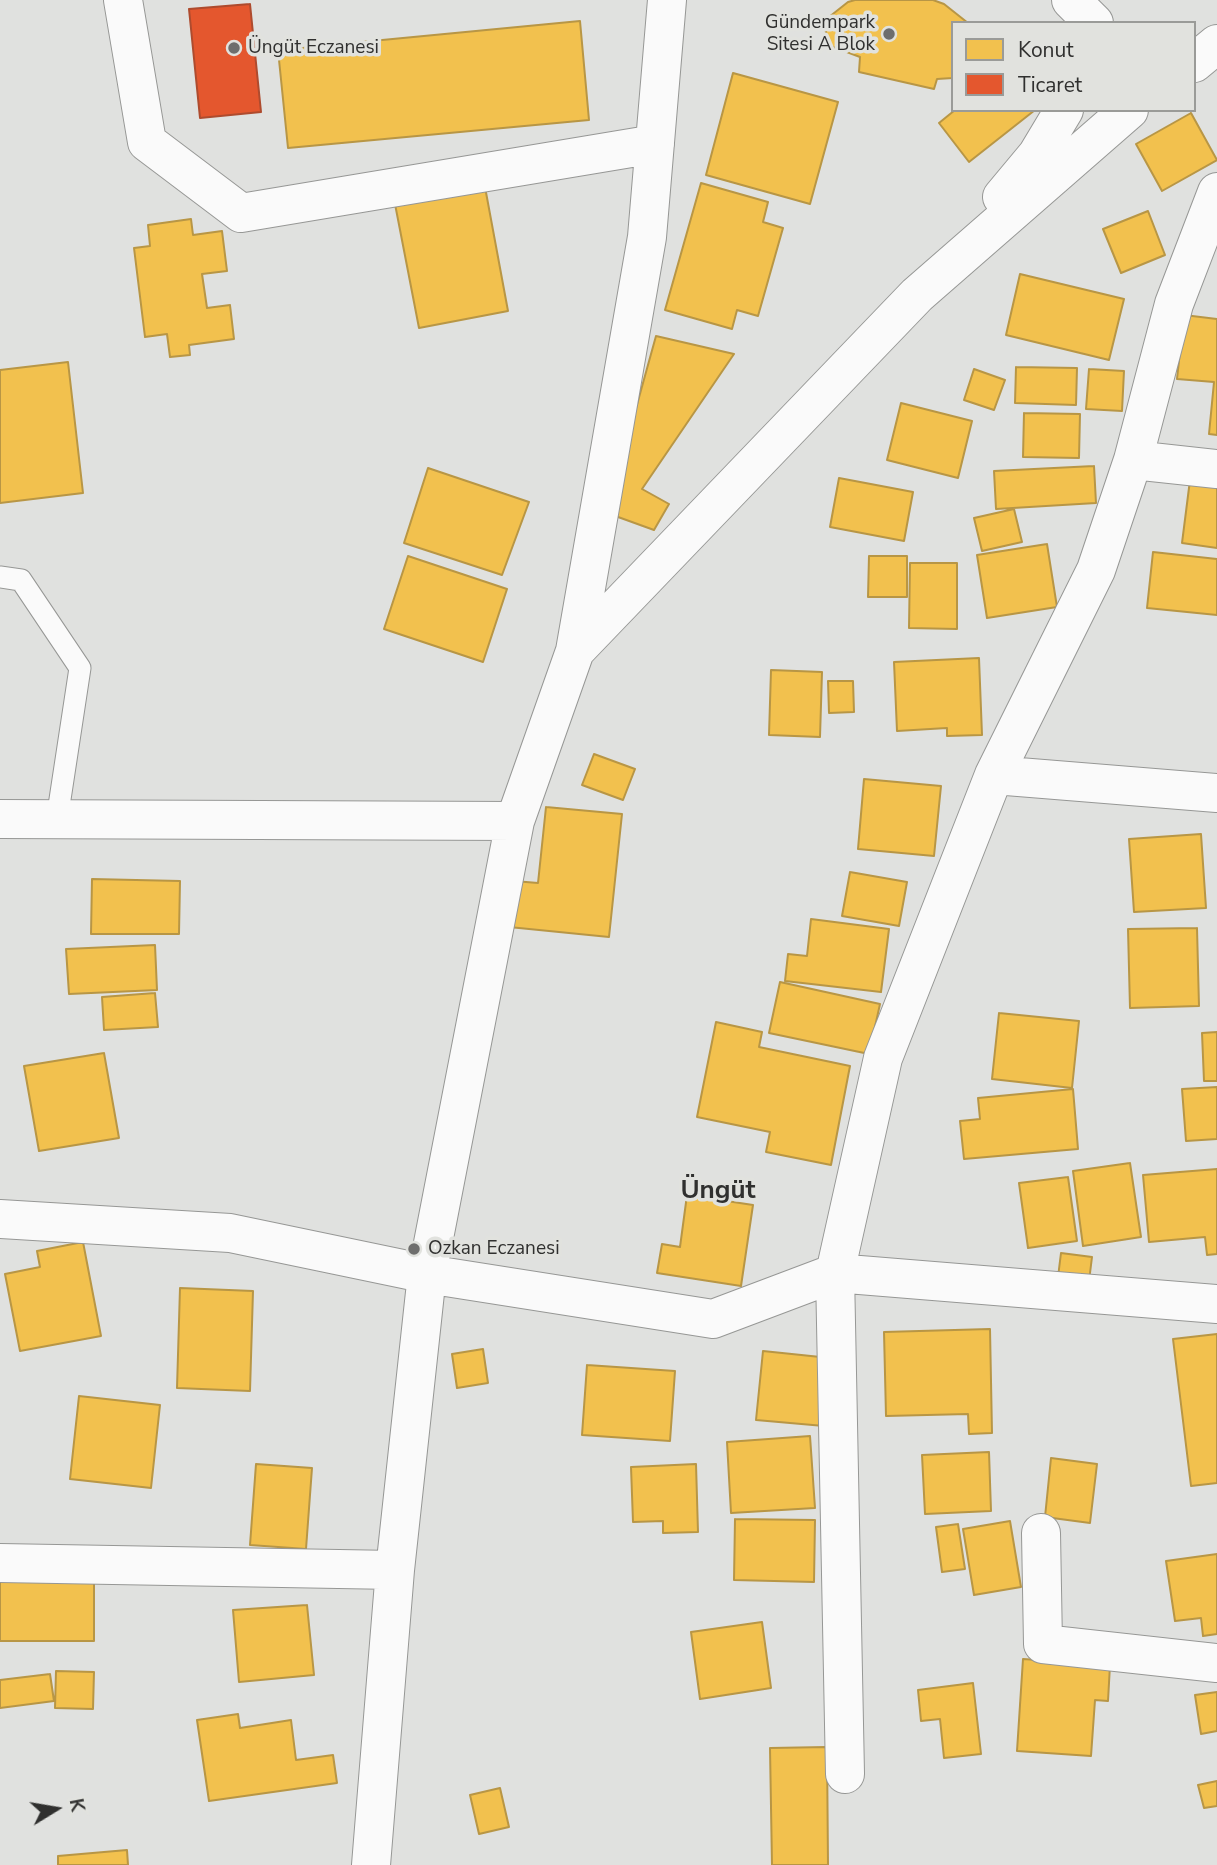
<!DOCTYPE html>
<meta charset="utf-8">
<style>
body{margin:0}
#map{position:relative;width:1217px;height:1865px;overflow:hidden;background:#e0e1df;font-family:"Nunito Sans",sans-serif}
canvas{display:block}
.legend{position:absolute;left:951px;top:21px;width:245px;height:91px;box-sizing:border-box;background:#e1e2de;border:2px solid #9a9b98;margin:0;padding:9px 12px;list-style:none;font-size:21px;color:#30302f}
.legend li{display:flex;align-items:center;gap:14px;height:35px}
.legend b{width:35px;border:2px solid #9a9b98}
.north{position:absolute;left:21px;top:1774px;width:70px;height:70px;-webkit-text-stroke:5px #e1e2de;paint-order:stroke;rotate:79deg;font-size:19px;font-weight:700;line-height:28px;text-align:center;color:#30302f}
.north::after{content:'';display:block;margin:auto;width:24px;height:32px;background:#30302f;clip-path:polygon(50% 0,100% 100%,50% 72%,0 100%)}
</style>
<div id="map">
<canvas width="1217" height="1865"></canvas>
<ul class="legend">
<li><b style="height:19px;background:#f2c14e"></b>Konut</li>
<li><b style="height:19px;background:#e4572e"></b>Ticaret</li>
</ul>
<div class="north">K</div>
</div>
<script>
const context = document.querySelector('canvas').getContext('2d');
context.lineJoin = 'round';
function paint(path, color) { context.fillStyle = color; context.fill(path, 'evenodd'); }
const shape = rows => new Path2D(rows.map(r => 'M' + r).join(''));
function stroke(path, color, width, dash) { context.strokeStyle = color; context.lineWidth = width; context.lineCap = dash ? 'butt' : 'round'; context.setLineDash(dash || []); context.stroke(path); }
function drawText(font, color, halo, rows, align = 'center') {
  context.font = font + ' "Nunito Sans",sans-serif'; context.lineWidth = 7; context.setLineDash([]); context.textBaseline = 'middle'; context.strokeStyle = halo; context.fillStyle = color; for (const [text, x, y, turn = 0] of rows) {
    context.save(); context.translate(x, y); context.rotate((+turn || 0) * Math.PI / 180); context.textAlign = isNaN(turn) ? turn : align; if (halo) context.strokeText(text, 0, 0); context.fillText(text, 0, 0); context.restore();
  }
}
const homes = shape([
 [855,0,933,0,944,4,968,23,953,23,953,78,937,79,934,89,859,72,860,57,828,45,824,21,848,2,855,0],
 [580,21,589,120,288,148,278,50,580,21],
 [733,73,838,102,810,204,706,175,733,73],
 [955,110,1035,110,969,162,939,123,955,110],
 [1191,113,1217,160,1162,191,1136,144,1191,113],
 [701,183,768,202,763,222,783,228,758,316,737,310,732,329,665,310,701,183],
 [485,187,508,311,419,328,395,204,485,187],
 [1148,211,1165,255,1121,273,1103,229,1148,211],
 [191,219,193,235,222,231,227,271,202,274,207,308,230,305,234,339,189,345,190,355,170,357,167,334,145,337,134,248,150,246,148,225,191,219],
 [1020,274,1124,299,1109,360,1006,335,1020,274],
 [1184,315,1217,319,1217,435,1209,434,1214,382,1177,379,1184,315],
 [656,336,734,354,642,489,669,504,654,530,607,513,656,336],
 [68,362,83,493,0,503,0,370,68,362],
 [1016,367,1077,368,1076,405,1015,403,1016,367],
 [974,369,1005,380,994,410,964,400,974,369],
 [1089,369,1124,371,1122,411,1086,409,1089,369],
 [901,403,972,421,958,478,887,460,901,403],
 [1024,413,1080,414,1079,458,1023,457,1024,413],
 [1094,466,1096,503,996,509,994,471,1094,466],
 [428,468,529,502,502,575,404,543,428,468],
 [839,478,913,492,904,541,830,527,839,478],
 [1190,480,1217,483,1217,548,1182,543,1190,480],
 [1014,509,1022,542,982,551,974,518,1014,509],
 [1047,544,1057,607,987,618,977,555,1047,544],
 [1153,552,1217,559,1217,615,1147,608,1153,552],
 [408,556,507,589,483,662,384,629,408,556],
 [869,556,907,556,907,597,868,597,869,556],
 [910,563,957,563,957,629,909,628,910,563],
 [979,658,982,735,947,736,947,728,897,731,894,662,979,658],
 [771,670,822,672,820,737,769,735,771,670],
 [828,681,853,681,854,712,829,713,828,681],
 [594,754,635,769,623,800,582,785,594,754],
 [864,779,941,786,934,856,858,849,864,779],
 [546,807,622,814,609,937,509,927,514,881,538,883,546,807],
 [1201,834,1206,908,1134,912,1129,839,1201,834],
 [850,872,907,882,899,926,842,916,850,872],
 [92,879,180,881,179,934,91,934,92,879],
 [811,919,889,929,881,992,785,981,788,954,807,956,811,919],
 [1197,928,1199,1006,1130,1008,1128,929,1197,928],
 [155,945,157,990,69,994,66,949,155,945],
 [780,982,880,1004,869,1054,769,1033,780,982],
 [155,993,158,1027,104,1030,102,997,155,993],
 [999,1013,1079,1021,1072,1088,992,1079,999,1013],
 [716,1022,762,1032,759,1047,850,1066,831,1165,766,1152,770,1132,697,1117,716,1022],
 [1217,1032,1217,1081,1204,1081,1202,1033,1217,1032],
 [104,1053,119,1138,39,1151,24,1066,104,1053],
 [1217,1087,1217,1139,1186,1141,1182,1089,1217,1087],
 [1073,1089,1078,1149,964,1159,960,1121,980,1119,978,1098,1073,1089],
 [1130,1163,1141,1237,1083,1246,1073,1171,1130,1163],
 [1217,1169,1217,1254,1207,1255,1205,1237,1149,1242,1143,1175,1217,1169],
 [1068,1177,1077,1241,1028,1248,1019,1183,1068,1177],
 [687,1195,753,1205,741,1286,657,1273,662,1244,680,1247,687,1195],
 [83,1242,101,1336,20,1351,5,1274,40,1267,37,1251,83,1242],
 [1061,1253,1092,1257,1089,1281,1058,1277,1061,1253],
 [180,1288,253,1291,250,1391,177,1388,180,1288],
 [990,1329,992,1433,969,1434,968,1414,886,1416,884,1332,990,1329],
 [1217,1334,1217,1483,1191,1486,1173,1339,1217,1334],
 [483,1349,488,1383,457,1388,452,1354,483,1349],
 [763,1351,830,1358,824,1426,756,1420,763,1351],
 [587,1365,675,1371,670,1441,582,1435,587,1365],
 [79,1396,160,1405,151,1488,70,1479,79,1396],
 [810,1436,815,1508,731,1513,727,1442,810,1436],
 [989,1452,991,1511,925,1514,922,1455,989,1452],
 [1051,1458,1097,1464,1090,1523,1045,1517,1051,1458],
 [256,1464,312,1468,306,1549,250,1545,256,1464],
 [696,1464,698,1532,663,1533,663,1521,633,1522,631,1467,696,1464],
 [735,1519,815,1520,814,1582,734,1580,735,1519],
 [1010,1521,1021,1587,974,1595,963,1529,1010,1521],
 [958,1524,965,1569,942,1572,936,1527,958,1524],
 [1217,1554,1217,1634,1203,1636,1201,1618,1175,1621,1166,1561,1217,1554],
 [0,1575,94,1576,94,1641,0,1641,0,1575],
 [307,1605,314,1675,239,1682,233,1610,307,1605],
 [762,1622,771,1688,700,1699,691,1632,762,1622],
 [1023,1659,1110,1665,1108,1701,1095,1700,1091,1756,1017,1751,1023,1659],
 [56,1671,94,1672,93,1709,55,1708,56,1671],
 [50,1674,54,1701,0,1708,0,1680,50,1674],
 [973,1683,981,1754,944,1758,940,1719,921,1721,918,1690,973,1683],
 [1217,1692,1217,1731,1201,1734,1195,1695,1217,1692],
 [238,1714,240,1728,291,1720,296,1760,333,1755,337,1783,209,1801,197,1720,238,1714],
 [827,1747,828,1865,772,1865,770,1748,827,1747],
 [1217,1781,1217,1806,1204,1808,1198,1785,1217,1781],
 [500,1788,509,1827,479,1834,470,1795,500,1788],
 [127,1850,128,1865,58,1865,58,1856,127,1850]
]);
paint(homes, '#f2c14e');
stroke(homes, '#b89645', 2);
const shops = shape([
 [250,4,261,112,200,118,189,9,250,4]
]);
paint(shops, '#e4572e');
stroke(shops, '#ae4b2e', 2);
const service = shape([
 [0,577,21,580,80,668,57,819]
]);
const minor = shape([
 [123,0,147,142,241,213,655,144],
 [1071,0,1094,23],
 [1194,63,1217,44],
 [1002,197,1037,155,1064,110],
 [1133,460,1217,469],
 [575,651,917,295,1129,110],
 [994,775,1217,793],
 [0,819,515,821],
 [0,1219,230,1233,427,1274,713,1319,835,1273,1217,1304],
 [1041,1533,1043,1644,1217,1663],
 [0,1563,395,1570],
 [845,1774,835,1273,883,1058,994,775,1096,570,1133,460,1174,304,1217,192],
 [371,1865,395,1570,427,1274,515,821,575,651,647,237,667,0]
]);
stroke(service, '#969795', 23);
stroke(minor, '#969795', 40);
stroke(service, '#fafafa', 21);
stroke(minor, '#fafafa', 38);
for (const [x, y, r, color] of [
 [889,34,7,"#6e6e6d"],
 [234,48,7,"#6e6e6d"],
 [414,1249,7,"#6e6e6d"]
]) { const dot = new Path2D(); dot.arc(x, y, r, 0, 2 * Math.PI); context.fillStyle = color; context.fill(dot); stroke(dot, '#e1e2de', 2.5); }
drawText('19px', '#30302f', '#e1e2de', [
 ["Gündempark",875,23,"right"],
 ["Sitesi A Blok",875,45,"right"],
 ["Üngüt Eczanesi",248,48],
 ["Ozkan Eczanesi",428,1249]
], 'left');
drawText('bold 26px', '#30302f', '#e1e2de', [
 ["Üngüt",718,1192]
]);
</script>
